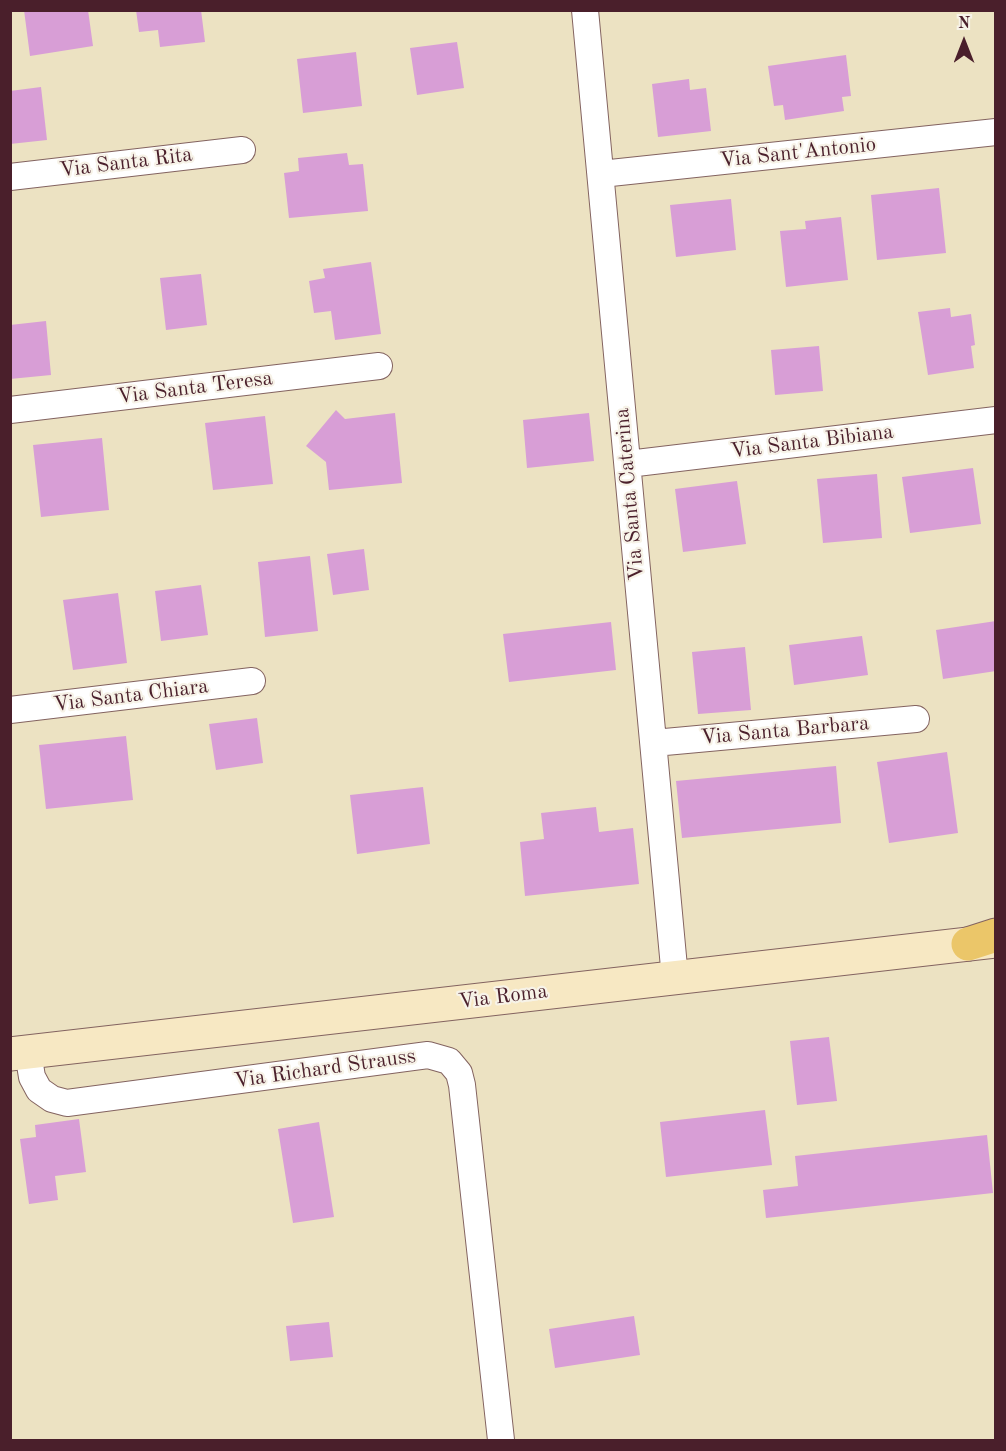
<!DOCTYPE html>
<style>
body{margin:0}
#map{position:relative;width:1006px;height:1451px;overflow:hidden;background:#ece2c2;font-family:"Old Standard TT",serif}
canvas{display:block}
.frame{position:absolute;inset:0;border:12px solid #4a1f2b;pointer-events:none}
.north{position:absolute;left:934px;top:12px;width:60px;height:60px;-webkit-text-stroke:4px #f7f3e8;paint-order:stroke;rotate:0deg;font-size:16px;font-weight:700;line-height:24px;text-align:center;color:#4a1f2b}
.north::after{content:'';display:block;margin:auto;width:21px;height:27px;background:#4a1f2b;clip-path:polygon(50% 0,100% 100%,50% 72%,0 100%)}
</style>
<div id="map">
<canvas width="1006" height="1451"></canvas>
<div class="frame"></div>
<div class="north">N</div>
</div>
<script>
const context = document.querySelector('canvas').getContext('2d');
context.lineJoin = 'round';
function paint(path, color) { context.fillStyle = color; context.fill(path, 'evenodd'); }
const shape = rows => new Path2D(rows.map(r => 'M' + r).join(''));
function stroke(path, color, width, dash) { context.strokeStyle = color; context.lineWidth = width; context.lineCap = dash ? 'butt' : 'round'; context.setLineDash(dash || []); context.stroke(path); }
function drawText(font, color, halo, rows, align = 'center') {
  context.font = font + ' "Old Standard TT",serif'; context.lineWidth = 4.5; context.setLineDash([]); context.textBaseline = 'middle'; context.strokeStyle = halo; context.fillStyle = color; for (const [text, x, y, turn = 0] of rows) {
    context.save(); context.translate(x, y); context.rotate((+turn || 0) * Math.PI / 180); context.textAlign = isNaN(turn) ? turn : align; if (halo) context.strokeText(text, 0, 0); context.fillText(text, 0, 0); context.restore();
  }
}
paint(shape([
 [24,10,88,10,93,46,30,56],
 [136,10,201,10,205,42,160,47,158,30,139,32],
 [457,42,464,88,417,95,410,48],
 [356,52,362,106,303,113,297,59],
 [846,55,851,96,842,97,844,111,785,120,783,105,774,106,768,66],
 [689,79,690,90,706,88,711,131,658,137,652,84],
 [41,87,47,140,10,144,10,91],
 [347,153,349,165,363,164,368,211,289,218,284,173,299,171,298,158],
 [939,188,946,253,877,260,871,195],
 [731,199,736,250,676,257,670,205],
 [841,217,848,280,786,287,780,231,806,229,805,221],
 [371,262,381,334,335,340,331,311,314,313,309,281,325,278,323,269],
 [201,274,207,325,166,330,160,278],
 [950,308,951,317,971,314,975,345,971,346,974,368,928,375,918,312],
 [46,321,51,375,10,379,10,325],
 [819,346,823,391,775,395,771,350],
 [336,410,345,419,395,413,402,483,329,490,326,462,306,446],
 [589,413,594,461,527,468,523,420],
 [265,416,273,484,213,490,205,423],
 [102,438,109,510,41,517,33,445],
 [973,468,981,524,910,533,902,477],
 [877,474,882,538,823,543,817,479],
 [737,481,746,544,683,552,675,489],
 [364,549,369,590,333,595,327,554],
 [310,556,318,631,265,637,258,562],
 [201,585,208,635,161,641,155,591],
 [118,593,127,663,73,670,63,600],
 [996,621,996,671,943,679,936,630],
 [611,622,616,670,509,682,503,634],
 [862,636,868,675,794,685,789,645],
 [745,647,751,710,698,714,692,652],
 [257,718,263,763,216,770,209,724],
 [126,736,133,800,46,809,39,745],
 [947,752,958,833,889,843,877,762],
 [836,766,841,823,682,838,676,781],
 [423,787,430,844,357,854,350,795],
 [596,807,599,832,633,828,639,884,525,896,520,842,544,839,541,813],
 [829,1037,837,1101,797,1105,790,1041],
 [765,1110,772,1165,666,1177,660,1122],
 [79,1119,86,1172,55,1176,58,1200,29,1204,20,1139,36,1137,35,1125],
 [319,1122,334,1217,293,1223,278,1129],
 [987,1135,993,1193,766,1218,763,1190,798,1186,795,1156],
 [634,1316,640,1355,555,1368,549,1329],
 [329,1322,333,1357,290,1361,286,1326]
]), '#d89ed6');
const street = shape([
 [585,10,675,978],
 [601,174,996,132],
 [10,177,242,150],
 [10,410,379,366],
 [628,464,996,420],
 [10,710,252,681],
 [654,743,916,719],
 [28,1052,32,1077,39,1090,52,1099,67,1103,428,1055,449,1061,459,1073,462,1085,501,1440]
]);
const secondary = shape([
 [10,1054,995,941]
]);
const primary = shape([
 [968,944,996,935]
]);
stroke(street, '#836360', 28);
stroke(secondary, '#836360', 35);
stroke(primary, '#836360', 35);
stroke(street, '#fff', 26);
stroke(secondary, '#f7e8c3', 33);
stroke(primary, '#ebc669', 33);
drawText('21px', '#4a1f2b', '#f7f3e8', [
 ["Via Sant'Antonio",798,153,-6],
 ["Via Santa Rita",126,163,-7],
 ["Via Santa Teresa",195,388,-7],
 ["Via Santa Bibiana",812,442,-7],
 ["Via Santa Caterina",630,494,-95],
 ["Via Santa Chiara",131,696,-7],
 ["Via Santa Barbara",785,731,-5],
 ["Via Roma",503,997,-7],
 ["Via Richard Strauss",325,1069,-8]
]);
</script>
